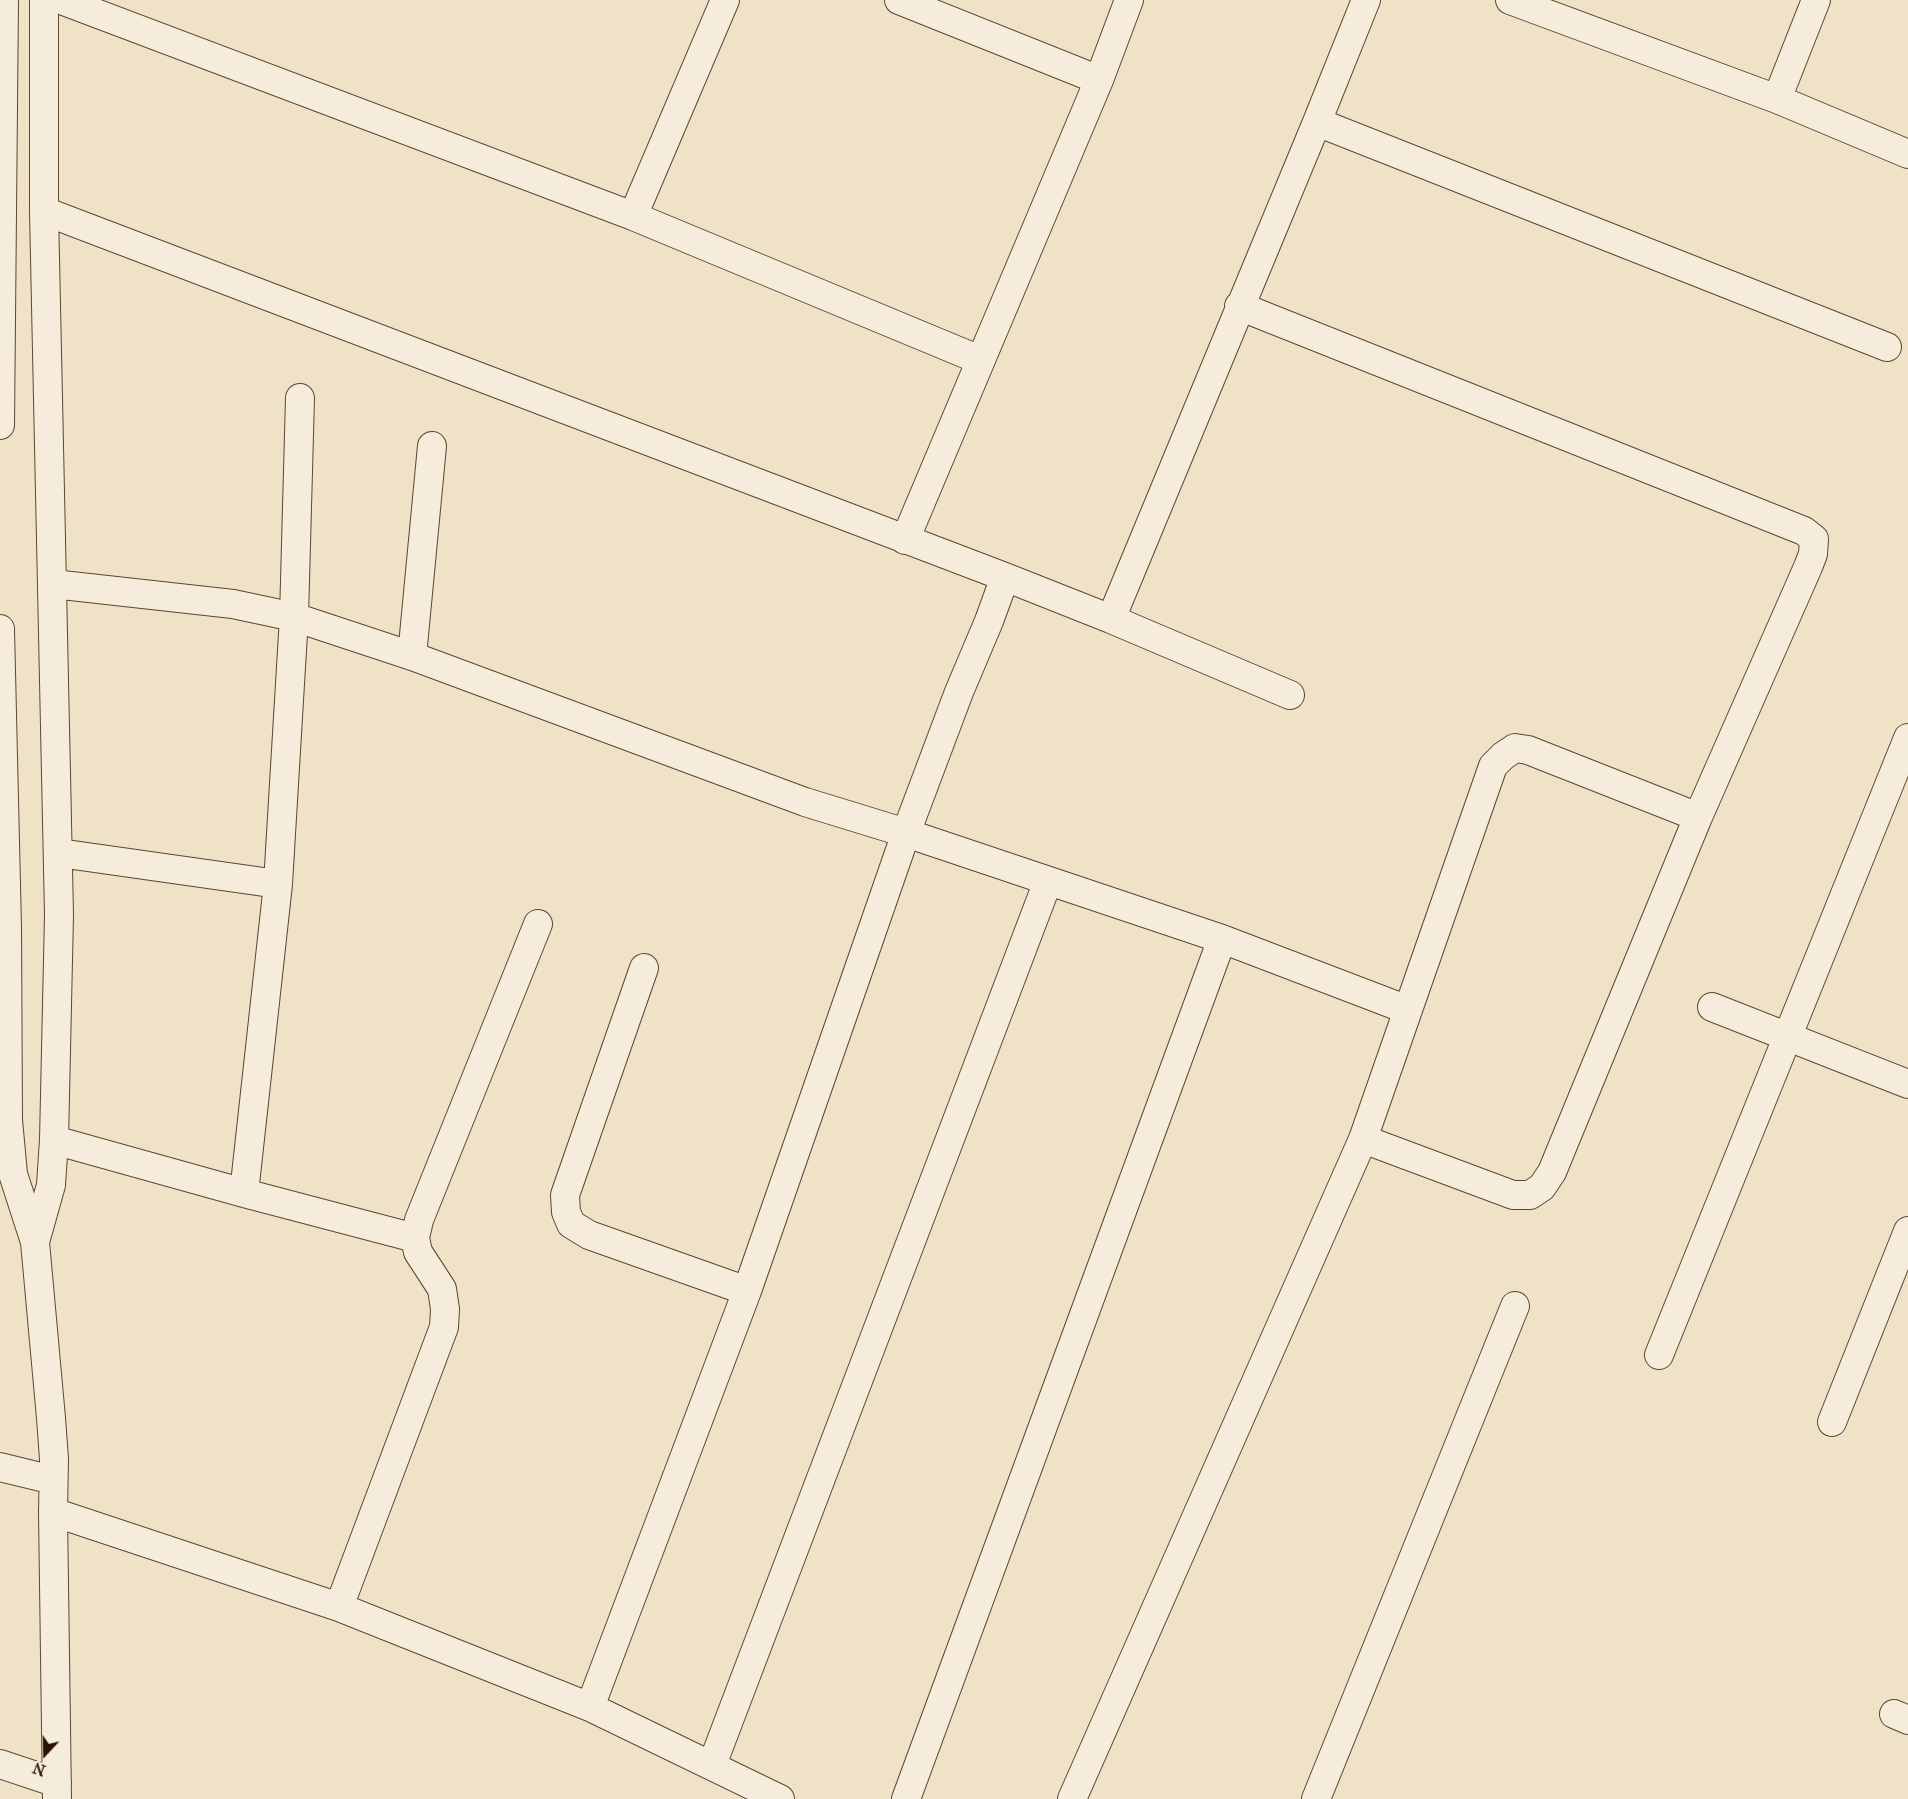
<!DOCTYPE html>
<style>
body{margin:0}
#map{position:relative;width:1908px;height:1799px;overflow:hidden;background:#efe2c7;font-family:"IM FELL Great Primer",serif}
canvas{display:block}
.north{position:absolute;left:20px;top:1729px;width:50px;height:50px;-webkit-text-stroke:4px #f5ecdb;paint-order:stroke;rotate:201deg;font-size:14px;font-weight:700;line-height:20px;text-align:center;color:#2a1300}
.north::after{content:'';display:block;margin:auto;width:18px;height:22px;background:#2a1300;clip-path:polygon(50% 0,100% 100%,50% 72%,0 100%)}
</style>
<div id="map">
<canvas width="1908" height="1799"></canvas>
<div class="north">N</div>
</div>
<script>
const context = document.querySelector('canvas').getContext('2d');
context.lineJoin = 'round';
const shape = rows => new Path2D(rows.map(r => 'M' + r).join(''));
function stroke(path, color, width, dash) { context.strokeStyle = color; context.lineWidth = width; context.lineCap = dash ? 'butt' : 'round'; context.setLineDash(dash || []); context.stroke(path); }
const minor = shape([
 [61,0,633,216,980,360],
 [899,0,1099,80],
 [1510,0,1777,99,1908,154],
 [1777,99,1816,0],
 [1317,122,1887,347],
 [44,211,1005,577,1111,619,1290,695],
 [633,216,725,0],
 [1239,306,1804,531,1814,539,1813,554,1808,567,1698,817,1552,1172,1542,1187,1530,1195,1513,1195,1363,1139],
 [0,425,4,0],
 [905,540,1099,80,1129,0],
 [53,584,233,604,294,617,412,656,805,802,906,833,1222,939,1408,1010],
 [1111,619,1317,122,1366,0],
 [0,629,7,927,8,1120,13,1174,35,1242,51,1418,54,1459,53,1512,57,1799],
 [412,656,432,446],
 [59,853,278,884],
 [644,968,565,1195,566,1212,571,1224,589,1235,747,1291],
 [1712,1007,1908,1084],
 [54,1140,244,1193,415,1238],
 [244,1193,278,884,294,617,300,398],
 [35,1242,51,1185,54,1140,59,915,44,211,44,0],
 [1659,1355,1908,738],
 [1832,1422,1908,1231],
 [0,1467,53,1480],
 [53,1512,339,1607,590,1707,780,1799],
 [339,1607,444,1327,445,1309,442,1289,418,1252,415,1238,419,1220,538,924],
 [590,1707,747,1291,906,833,959,692,989,621,1005,577],
 [1894,1714,1908,1720],
 [0,1764,57,1783],
 [712,1765,1048,881],
 [906,1799,1222,939],
 [1072,1799,1363,1139,1493,766,1503,756,1515,748,1528,750,1698,817],
 [1316,1799,1515,1306]
]);
stroke(minor, '#5b4732', 30);
stroke(minor, '#f5ecdb', 28);
</script>
